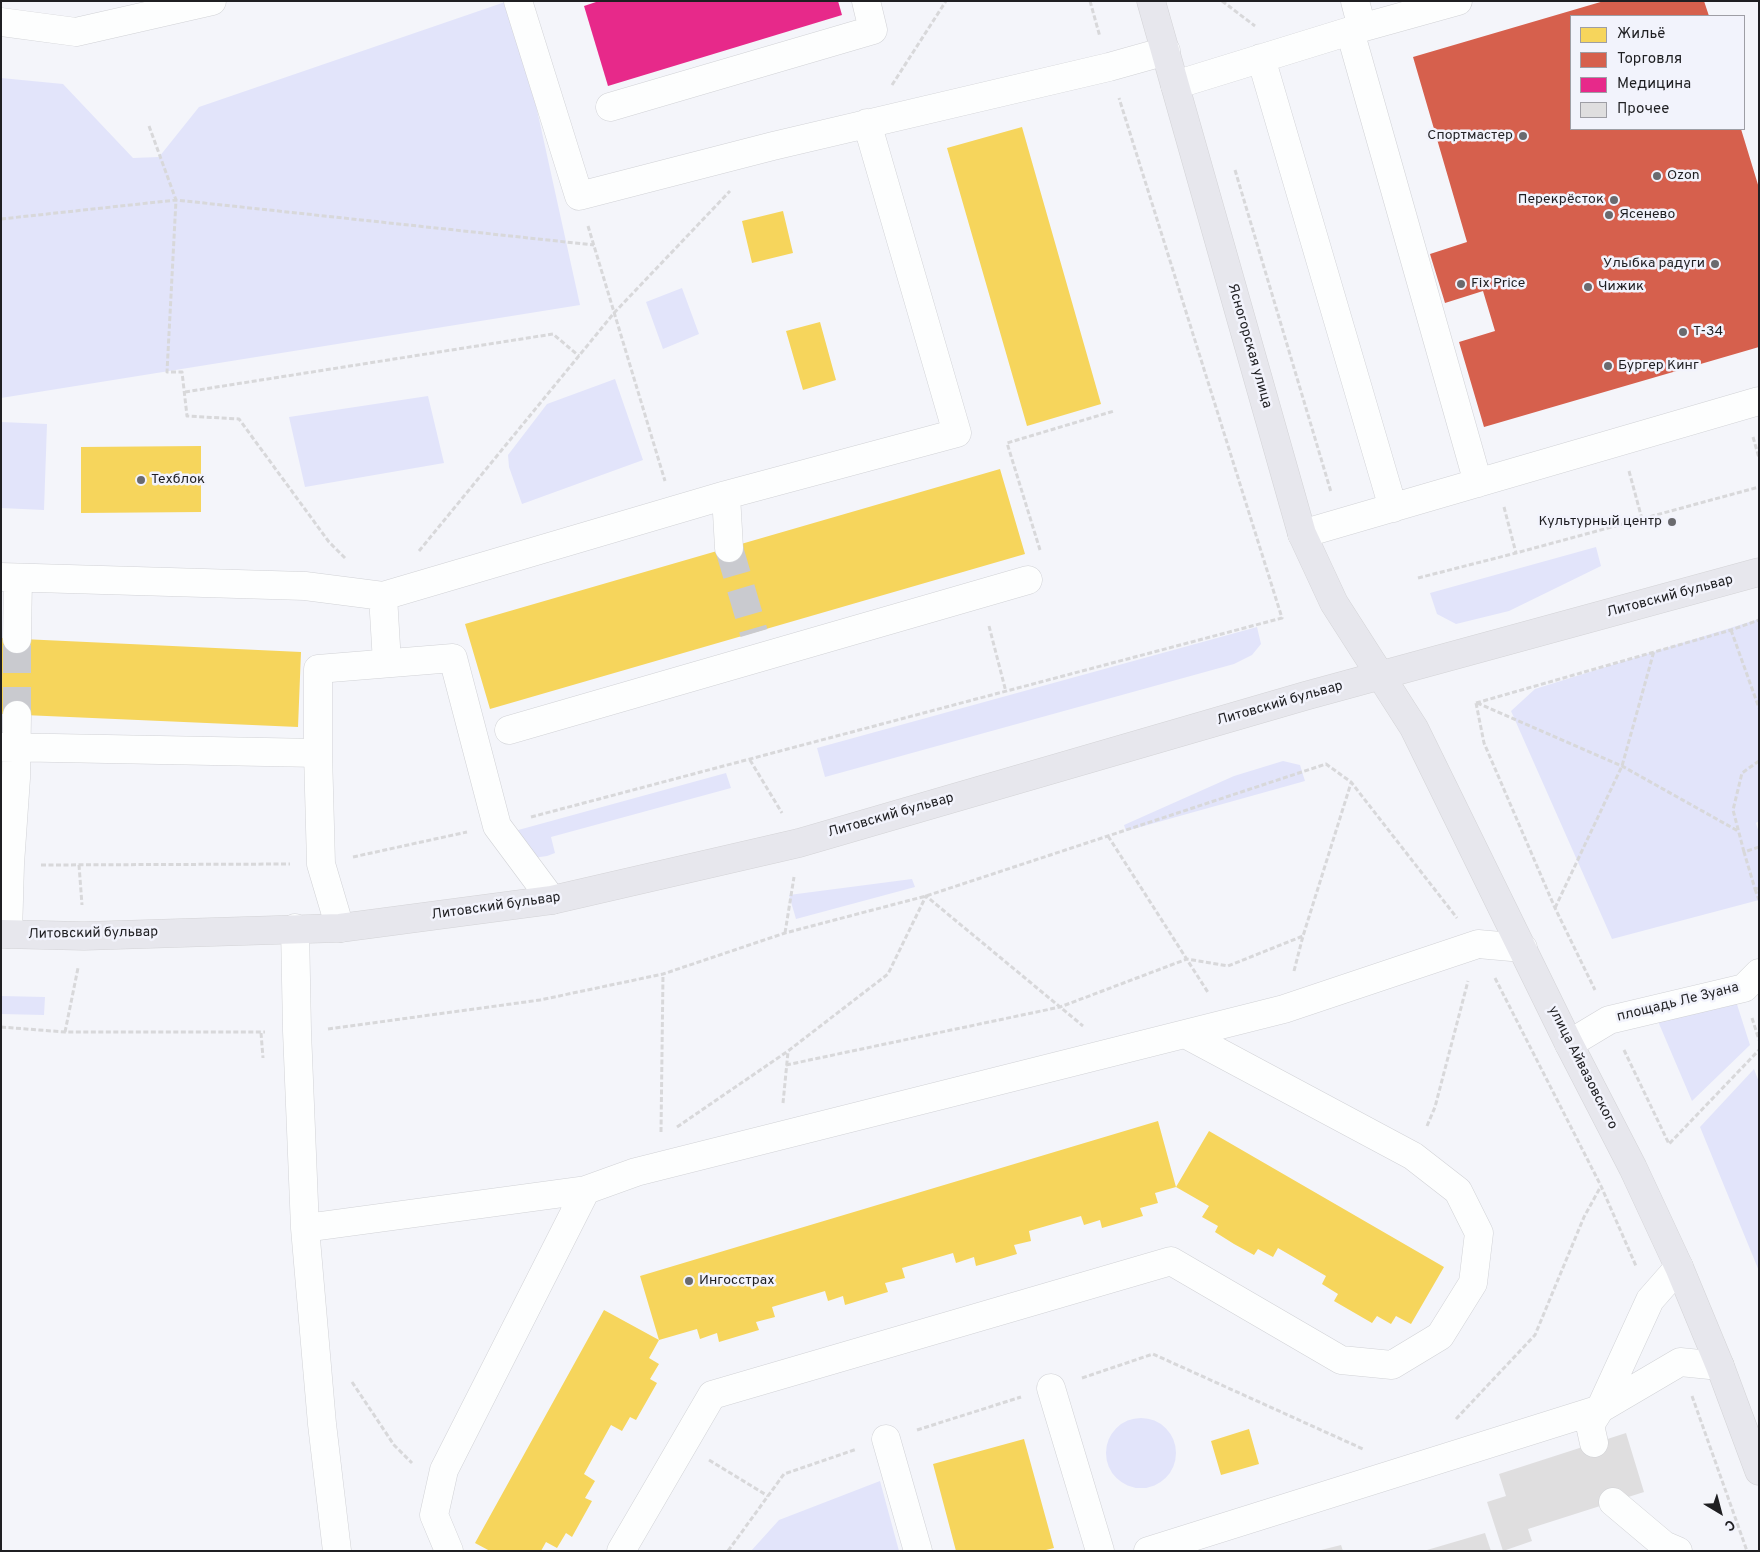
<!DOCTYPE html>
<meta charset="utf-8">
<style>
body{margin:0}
#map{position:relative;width:1760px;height:1552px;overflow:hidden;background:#f4f5fa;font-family:Overpass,sans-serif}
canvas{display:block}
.frame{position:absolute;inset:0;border:2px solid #1f1f22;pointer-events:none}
.legend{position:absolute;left:1570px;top:15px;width:175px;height:115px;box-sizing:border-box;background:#f2f3fc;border:1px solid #9e9ea5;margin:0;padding:6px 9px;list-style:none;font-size:15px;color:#1f1f22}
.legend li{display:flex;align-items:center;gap:10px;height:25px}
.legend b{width:25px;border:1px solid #9e9ea5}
.north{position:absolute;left:1695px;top:1487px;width:50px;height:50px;-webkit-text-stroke:4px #f2f3fc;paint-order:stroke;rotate:143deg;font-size:14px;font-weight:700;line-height:20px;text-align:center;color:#1f1f22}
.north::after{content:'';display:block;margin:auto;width:18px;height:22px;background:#1f1f22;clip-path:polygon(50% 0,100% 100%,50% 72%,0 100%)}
</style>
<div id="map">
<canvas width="1760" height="1552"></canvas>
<div class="frame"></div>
<ul class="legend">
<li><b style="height:14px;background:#f6d55c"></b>Жильё</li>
<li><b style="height:14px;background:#d6604d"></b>Торговля</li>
<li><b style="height:14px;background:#e7298a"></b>Медицина</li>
<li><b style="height:14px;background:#dfdedf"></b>Прочее</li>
</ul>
<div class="north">С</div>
</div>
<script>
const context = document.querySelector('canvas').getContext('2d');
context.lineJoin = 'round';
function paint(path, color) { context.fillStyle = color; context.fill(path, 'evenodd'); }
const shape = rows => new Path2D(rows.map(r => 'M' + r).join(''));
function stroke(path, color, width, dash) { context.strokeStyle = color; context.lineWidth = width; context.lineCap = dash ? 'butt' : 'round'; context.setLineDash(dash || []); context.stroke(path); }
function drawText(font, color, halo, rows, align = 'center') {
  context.font = font + ' Overpass,sans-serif'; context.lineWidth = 5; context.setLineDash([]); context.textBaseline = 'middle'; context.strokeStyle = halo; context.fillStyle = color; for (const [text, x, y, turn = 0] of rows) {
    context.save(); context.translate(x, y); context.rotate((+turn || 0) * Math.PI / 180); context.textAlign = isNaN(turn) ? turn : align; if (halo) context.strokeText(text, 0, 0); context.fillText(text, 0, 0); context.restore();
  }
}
paint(shape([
 [508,1,513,1,580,305,1,398,1,78,63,84,133,158,159,157,199,107],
 [682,288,699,334,663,349,646,302],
 [615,379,643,460,522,504,509,467,508,455,547,404],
 [428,396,444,463,305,487,289,417],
 [1,422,47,424,44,510,1,508],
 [1596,547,1601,566,1509,611,1456,624,1437,614,1430,593],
 [1759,619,1759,821,1756,823,1759,833,1759,900,1612,939,1511,711,1535,689],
 [1257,627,1261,644,1252,655,1234,664,825,777,817,748],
 [1283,761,1300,765,1305,781,1126,831,1124,825,1234,776],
 [726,773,731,788,551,837,555,853,547,856,526,859,511,832],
 [912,879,915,887,796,919,789,895],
 [1734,995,1750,1045,1692,1101,1654,1012],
 [1,996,45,997,44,1015,1,1014],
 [1754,1069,1759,1082,1759,1271,1700,1127],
 '1106 1453a35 35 0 1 1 70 0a35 35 0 1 1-70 0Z',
 [880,1481,899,1551,751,1551,779,1520]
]), '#e2e4fa');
paint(shape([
 [1022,127,1101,404,1027,426,947,148],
 [783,211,793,253,752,263,742,221],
 [820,322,836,380,803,390,786,331],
 [201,446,201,512,81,513,81,447],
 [1000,469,1025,554,490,709,465,624],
 [1,638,301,652,298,727,1,714],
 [1158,1121,1176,1187,1209,1131,1444,1267,1411,1324,1396,1316,1391,1324,1377,1316,1372,1323,1334,1301,1338,1294,1322,1284,1326,1276,1278,1248,1273,1257,1258,1249,1254,1255,1234,1244,1215,1232,1218,1226,1202,1217,1209,1206,1176,1187,1155,1193,1158,1203,1140,1208,1143,1216,1102,1228,1100,1220,1084,1225,1081,1216,1029,1231,1031,1241,1014,1245,1017,1254,997,1260,976,1266,974,1257,956,1263,953,1253,902,1268,905,1278,885,1283,888,1292,845,1305,843,1296,828,1301,825,1291,772,1307,775,1317,756,1322,759,1330,719,1342,717,1333,700,1339,697,1329,659,1340,640,1276],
 [604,1310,659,1340,649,1358,659,1364,650,1379,657,1383,636,1420,630,1417,622,1431,611,1425,584,1474,595,1481,585,1498,592,1501,572,1537,566,1533,557,1548,546,1542,541,1551,490,1551,475,1543],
 [1249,1429,1259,1464,1221,1475,1211,1441],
 [1024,1439,1054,1548,1042,1551,956,1551,933,1464]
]), '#f6d55c');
paint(shape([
 [1604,1,1704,1,1709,16,1571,16,1571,129,1741,129,1759,188,1759,347,1484,427,1459,342,1495,331,1483,291,1445,303,1430,254,1467,242,1413,57]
]), '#d6604d');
paint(shape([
 [599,1,838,1,842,15,608,86,584,6]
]), '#e7298a');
paint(shape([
 [1626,1433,1644,1492,1528,1529,1532,1541,1503,1551,1487,1502,1506,1496,1499,1474],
 [1485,1533,1491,1551,1427,1551,1427,1550],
 [1341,1545,1343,1551,1321,1551,1321,1550]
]), '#dfdedf');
stroke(shape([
 [729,548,754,633],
 [17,715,17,639]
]), '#c9cacf', 28, [28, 14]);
const minor = shape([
 [518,1,579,196,773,146,1109,67,1166,51],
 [1355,1,1362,28],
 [1,22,76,32,212,1],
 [1350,31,1478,483],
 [1261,58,1393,508],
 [1175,85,1350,31,1458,1],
 [610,107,873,30,866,1],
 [726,495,729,548],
 [1302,534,1759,401],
 [1,577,305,586,383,596,726,495,957,433,867,123],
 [383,596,387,663],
 [17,639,18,578],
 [509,730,1028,580],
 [1,747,318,753],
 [295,928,297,1031,305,1228,322,1424,337,1551],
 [340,928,321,864,318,753,318,669,453,658,497,826,552,900],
 [8,934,10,864,16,778,17,715],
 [1569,1044,1609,1020,1744,988,1759,973],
 [305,1228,586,1190,636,1172,1284,1009,1478,944,1523,948],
 [1051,1388,1100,1551],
 [886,1439,918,1551],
 [1594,1443,1590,1425,1600,1409,1650,1300,1679,1267],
 [1613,1502,1664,1545,1678,1551],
 [449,1551,434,1515,444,1470,586,1190],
 [621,1551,712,1395,1171,1261,1341,1360,1392,1365,1440,1336,1473,1283,1479,1233,1458,1191,1413,1156,1185,1034],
 [1148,1551,1600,1409,1680,1362,1720,1366]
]);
const major = shape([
 [1151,1,1302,534,1334,603,1414,728,1569,1044,1633,1168,1679,1267,1720,1366,1759,1471],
 [1,934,84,936,340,928,552,900,799,843,1305,696,1759,572]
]);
stroke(minor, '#d1d2d6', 29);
stroke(major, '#d3d3d6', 29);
stroke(shape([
 [1090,1,1100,37],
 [1222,1,1255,26],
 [892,85,946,1],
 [149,126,176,200,167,372,182,372,187,416,239,419,329,542,345,558],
 [1235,170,1331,492],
 [1,219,176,200,594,245],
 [588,226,665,481],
 [185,392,553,334,579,356],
 [1753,437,1759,458],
 [1629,471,1642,519],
 [1504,507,1516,553],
 [1040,550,1007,443,1114,411],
 [419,551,614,313,730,191],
 [1418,578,1516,553,1759,487],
 [989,626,1006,692],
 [1731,630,1759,708],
 [1476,703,1484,743,1555,908,1595,990],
 [1476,703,1731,630,1759,620],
 [1477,703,1622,766,1738,831],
 [750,760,782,813],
 [531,817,1282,618,1119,98],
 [1108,836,1209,994],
 [1759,847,1744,852,1755,889,1759,888],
 [1744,852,1733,810,1742,773,1759,761],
 [353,857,467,832],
 [41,865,290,864],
 [79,865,82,905],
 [1755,889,1759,900],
 [1555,908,1622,766,1654,651],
 [785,933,794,877],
 [1294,971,1303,936,1351,783],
 [1495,978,1601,1186,1636,1266],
 [1752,1018,1759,1040],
 [1,1027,65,1032,265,1032],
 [328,1029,540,1000,663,974,785,933,926,896,1326,764,1351,782,1457,918],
 [65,1032,78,968],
 [261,1033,263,1058],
 [1624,1050,1669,1144,1759,1050],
 [786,1065,1060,1007,1187,959,1228,966,1303,936],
 [783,1103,788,1052],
 [1427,1126,1435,1107,1468,981],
 [677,1127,788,1051,888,974,926,896,1083,1026],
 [661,1132,663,974],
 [1082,1378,1153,1354,1363,1449],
 [352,1382,394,1445,412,1463],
 [1692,1396,1747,1551],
 [1456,1419,1535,1335,1584,1217,1601,1186],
 [917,1430,1021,1397],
 [709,1460,768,1496],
 [728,1551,784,1474,857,1449]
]), '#d8d8da', 3, [5, 2.5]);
stroke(minor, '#fdfefe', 28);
stroke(major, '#e7e7ed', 28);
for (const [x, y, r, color] of [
 [1523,136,5,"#6a6a6e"],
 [1657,176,5,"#6a6a6e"],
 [1614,200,5,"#6a6a6e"],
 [1609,215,5,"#6a6a6e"],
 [1715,264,5,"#6a6a6e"],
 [1461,284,5,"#6a6a6e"],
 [1588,287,5,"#6a6a6e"],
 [1683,332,5,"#6a6a6e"],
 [1608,366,5,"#6a6a6e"],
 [141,480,5,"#6a6a6e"],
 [1672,522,5,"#6a6a6e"],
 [689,1281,5,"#6a6a6e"]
]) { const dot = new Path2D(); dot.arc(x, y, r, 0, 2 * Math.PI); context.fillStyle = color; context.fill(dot); stroke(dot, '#f2f3fc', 2); }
drawText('14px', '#1f1f22', '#f2f3fc', [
 ["Спортмастер",1513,136,"right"],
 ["Ozon",1667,176],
 ["Перекрёсток",1604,200,"right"],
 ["Ясенево",1619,215],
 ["Улыбка радуги",1705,264,"right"],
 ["Fix Price",1471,284],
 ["Чижик",1598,287],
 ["T-34",1693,332],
 ["Бургер Кинг",1618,366],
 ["Техблок",151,480],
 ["Культурный центр",1662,522,"right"],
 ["Ингосстрах",699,1281]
], 'left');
drawText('14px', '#1f1f22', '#f2f3fc', [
 ["Ясногорская улица",1249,346,74],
 ["Литовский бульвар",1670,597,-15],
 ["Литовский бульвар",1280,704,-16],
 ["Литовский бульвар",891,816,-16],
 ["Литовский бульвар",496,907,-8],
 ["Литовский бульвар",93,934,-1],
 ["площадь Ле Зуана",1678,1003,-14],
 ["улица Айвазовского",1582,1068,63]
]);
</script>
